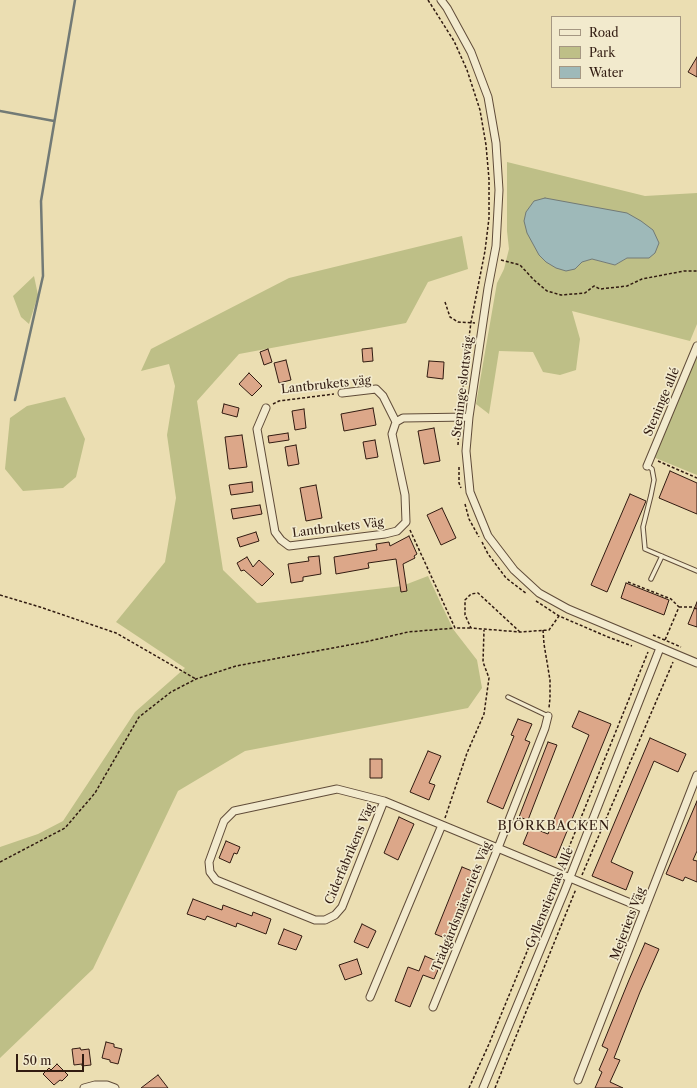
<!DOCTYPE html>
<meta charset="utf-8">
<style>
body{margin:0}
#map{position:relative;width:697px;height:1088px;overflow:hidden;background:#ebdeb2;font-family:"Libre Caslon Text",serif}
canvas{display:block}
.legend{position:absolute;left:551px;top:16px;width:130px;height:72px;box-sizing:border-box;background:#f2eacd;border:1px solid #a59782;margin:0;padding:5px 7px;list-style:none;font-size:12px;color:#311b11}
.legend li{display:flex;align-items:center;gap:8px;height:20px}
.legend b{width:20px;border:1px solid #a59782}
.scale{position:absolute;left:16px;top:1054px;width:68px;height:18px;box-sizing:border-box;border:2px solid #311b11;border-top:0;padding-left:5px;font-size:12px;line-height:14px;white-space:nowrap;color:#311b11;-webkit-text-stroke:3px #f2eacd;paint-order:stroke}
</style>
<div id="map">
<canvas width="697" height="1088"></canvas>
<ul class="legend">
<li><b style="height:5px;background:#f2eacd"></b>Road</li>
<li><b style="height:11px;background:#bebf87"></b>Park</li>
<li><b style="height:11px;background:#9eb9b9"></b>Water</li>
</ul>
<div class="scale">50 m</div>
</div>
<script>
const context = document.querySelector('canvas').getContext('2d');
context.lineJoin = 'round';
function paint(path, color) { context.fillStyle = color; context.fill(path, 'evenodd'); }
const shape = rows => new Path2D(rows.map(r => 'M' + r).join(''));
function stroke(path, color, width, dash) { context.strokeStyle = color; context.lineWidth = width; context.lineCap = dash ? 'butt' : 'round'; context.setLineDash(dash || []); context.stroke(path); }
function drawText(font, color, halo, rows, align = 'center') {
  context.font = font + ' "Libre Caslon Text",serif'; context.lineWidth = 3.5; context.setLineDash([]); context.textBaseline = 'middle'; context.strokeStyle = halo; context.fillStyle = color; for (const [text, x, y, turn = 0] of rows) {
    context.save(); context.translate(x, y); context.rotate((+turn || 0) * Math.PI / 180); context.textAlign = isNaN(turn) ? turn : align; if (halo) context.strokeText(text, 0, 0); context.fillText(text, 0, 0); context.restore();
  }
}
paint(shape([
 [507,162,645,196,697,193,697,324,690,341,572,311,580,339,576,370,560,375,543,372,533,352,499,351,489,414,476,404,497,283,504,269,509,249,507,231],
 [653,230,649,258,627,258,615,265,592,259,582,262],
 [462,236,468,269,428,282,406,323,239,354,197,401,223,570,257,603,402,586,428,576,453,629,477,660,482,688,468,708,245,751,178,791,93,969,0,1058,0,847,38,834,63,821,135,712,185,668,116,622,165,562,176,498,167,435,175,386,169,364,141,371,151,349,289,278],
 [34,276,38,295,29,324,21,317,13,296],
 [697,355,697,475,653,457],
 [65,397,85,439,76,477,63,488,23,491,5,469,10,418,27,406]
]), '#bebf87');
const water = shape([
 [545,198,627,213,641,221,653,230,659,243,655,253,649,258,627,258,615,265,592,259,582,262,575,269,566,271,556,268,546,262,539,255,527,233,524,221,526,212,534,201,545,198]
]);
paint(water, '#9eb9b9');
stroke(water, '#727a76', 1);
stroke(shape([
 [0,111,54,121],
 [15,400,43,276,41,201,75,0]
]), '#727a76', 2.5);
const building = shape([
 [697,57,697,77,688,72,697,57],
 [372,348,373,361,363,362,362,349,372,348],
 [268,349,272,362,264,365,260,352,268,349],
 [286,360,291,380,279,383,274,363,286,360],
 [429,361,444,362,443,379,427,377,429,361],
 [249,373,262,386,252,396,239,384,249,373],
 [224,404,239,408,237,417,222,413,224,404],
 [373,408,376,425,344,431,341,414,373,408],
 [304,409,306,428,295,430,292,411,304,409],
 [434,428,440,461,424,464,418,431,434,428],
 [288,433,289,440,269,443,268,436,288,433],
 [242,435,247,467,229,469,225,437,242,435],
 [375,440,378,457,366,459,363,442,375,440],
 [296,445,299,464,288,466,285,447,296,445],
 [670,471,697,483,697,514,659,498,670,471],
 [252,482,253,492,231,495,229,485,252,482],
 [316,485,322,518,306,521,300,488,316,485],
 [630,494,646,501,607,592,591,585,630,494],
 [260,505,262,514,233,519,231,509,260,505],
 [442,508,456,538,441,545,427,515,442,508],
 [256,532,259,541,240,547,237,538,256,532],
 [409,536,417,554,414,556,415,558,403,564,407,591,401,592,396,559,368,563,369,568,336,574,334,557,377,550,376,544,389,542,390,546,409,536],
 [319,556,321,574,303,577,303,581,291,583,288,564,309,561,308,557,319,556],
 [247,557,253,567,259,560,274,574,262,586,244,570,241,571,237,563,247,557],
 [626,583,669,600,664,615,621,598,626,583],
 [697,602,697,627,688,624,697,602],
 [579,711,611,724,556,858,523,844,530,827,548,834,589,735,572,727,579,711],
 [518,719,532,724,525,740,530,742,503,809,487,802,514,736,511,735,518,719],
 [650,738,686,754,678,772,654,761,611,862,633,872,626,890,592,876,650,738],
 [548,742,557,745,528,820,519,817,548,742],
 [428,751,441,756,429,783,435,785,429,800,410,792,428,751],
 [370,759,382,759,382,778,370,778,370,759],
 [697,801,697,851,693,860,697,861,697,882,685,877,683,881,666,874,697,801],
 [399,817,414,824,398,860,384,853,399,817],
 [226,841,240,847,237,854,234,853,230,863,219,858,226,841],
 [462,867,477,873,450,940,435,934,462,867],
 [193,899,222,910,223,905,252,916,253,912,271,919,266,934,237,923,236,927,207,916,205,920,187,914,193,899],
 [362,924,376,931,368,948,354,942,362,924],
 [284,929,302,936,296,950,278,944,284,929],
 [645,943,659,949,640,992,614,1058,620,1060,610,1082,623,1088,595,1088,602,1072,599,1070,608,1049,602,1046,629,980,645,943],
 [425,956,441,963,434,979,423,975,410,1007,395,1001,408,967,419,971,425,956],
 [357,959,362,974,345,980,339,965,357,959],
 [106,1042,114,1044,114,1047,122,1049,118,1064,110,1062,110,1060,102,1058,106,1042],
 [80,1048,81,1050,89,1049,91,1065,82,1066,82,1064,74,1065,72,1049,80,1048],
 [57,1064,68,1075,62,1081,60,1080,54,1085,43,1074,49,1068,51,1070,57,1064],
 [158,1075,168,1088,141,1088,158,1075]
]);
paint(building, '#dca789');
stroke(building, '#311b11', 1);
const service = shape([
 [648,466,652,469,654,480,651,495,643,527,645,549,697,571],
 [651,579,662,556],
 [508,697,548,716]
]);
const minor = shape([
 [441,0,447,8,471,52,488,97,496,143,499,190,496,246,488,288,469,417,466,451,470,492,488,536,514,570,539,593,568,609,697,663],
 [342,393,376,389,383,396,396,422],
 [266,408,257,429,275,532,281,540,289,546,385,534,397,531,406,522,405,495,392,434,396,422,403,418,469,417],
 [647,466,697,346],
 [384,801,342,907,335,915,325,920,315,920,216,880,210,872,209,862,224,821,234,811,337,789,384,801,645,909],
 [370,997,442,825],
 [433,1007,498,848,545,728,548,716],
 [578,1080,697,775],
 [84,1088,95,1085,107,1085,115,1088],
 [483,1088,565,890,660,648]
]);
stroke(service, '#604c39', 5.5);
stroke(minor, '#604c39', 9);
stroke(shape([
 [428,0,454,41,467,70,480,110,486,145,489,179,489,218,485,251,471,322,460,409],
 [501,260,520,265,534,280,547,291,561,295,585,293,594,286,600,289,627,286,642,279,684,271,697,271],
 [445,302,450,317,458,322,475,323],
 [273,404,279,401,334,394],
 [458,445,459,425],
 [658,461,697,478],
 [459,467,459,483,461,488],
 [465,504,469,519,479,537],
 [410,530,455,628,471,628],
 [482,542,488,554,506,578,527,594],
 [628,582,671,599,679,607,665,640],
 [0,595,40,607,116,633,196,679],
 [536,601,559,616,608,637,632,646],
 [679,607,692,607,697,609],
 [543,630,544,644,550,680,550,698,549,708],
 [520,632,478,593,471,594,465,600,465,615,471,628,520,632,549,630,559,616],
 [653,635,681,647],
 [445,818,467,753,484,714,489,678,483,662,484,630],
 [0,862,65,828,95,793,139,717,171,692,196,679,236,666,365,642,408,632,455,628],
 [561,867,648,652],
 [582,875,673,662],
 [469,1088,489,1044,556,881],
 [495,1088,576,889]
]), '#311b11', 1.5, [3, 2]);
stroke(service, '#f2eacd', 3.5);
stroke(minor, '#f2eacd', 7);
drawText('12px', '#311b11', '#f2eacd', [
 ["Lantbrukets väg",326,385,-6],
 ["Steninge slottsväg",463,387,-83],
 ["Steninge allé",662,402,-67],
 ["Lantbrukets Väg",338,528,-7],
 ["Ciderfabrikens Väg",350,854,-67],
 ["Gyllenstiernas Allé",550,898,-68],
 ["Trädgårdsmästeriets Väg",462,907,-68],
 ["Mejeriets Väg",628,924,-69]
]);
context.letterSpacing = '1px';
drawText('13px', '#311b11', '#f2eacd', [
 ["BJÖRKBACKEN",554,826]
]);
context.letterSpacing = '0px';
</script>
